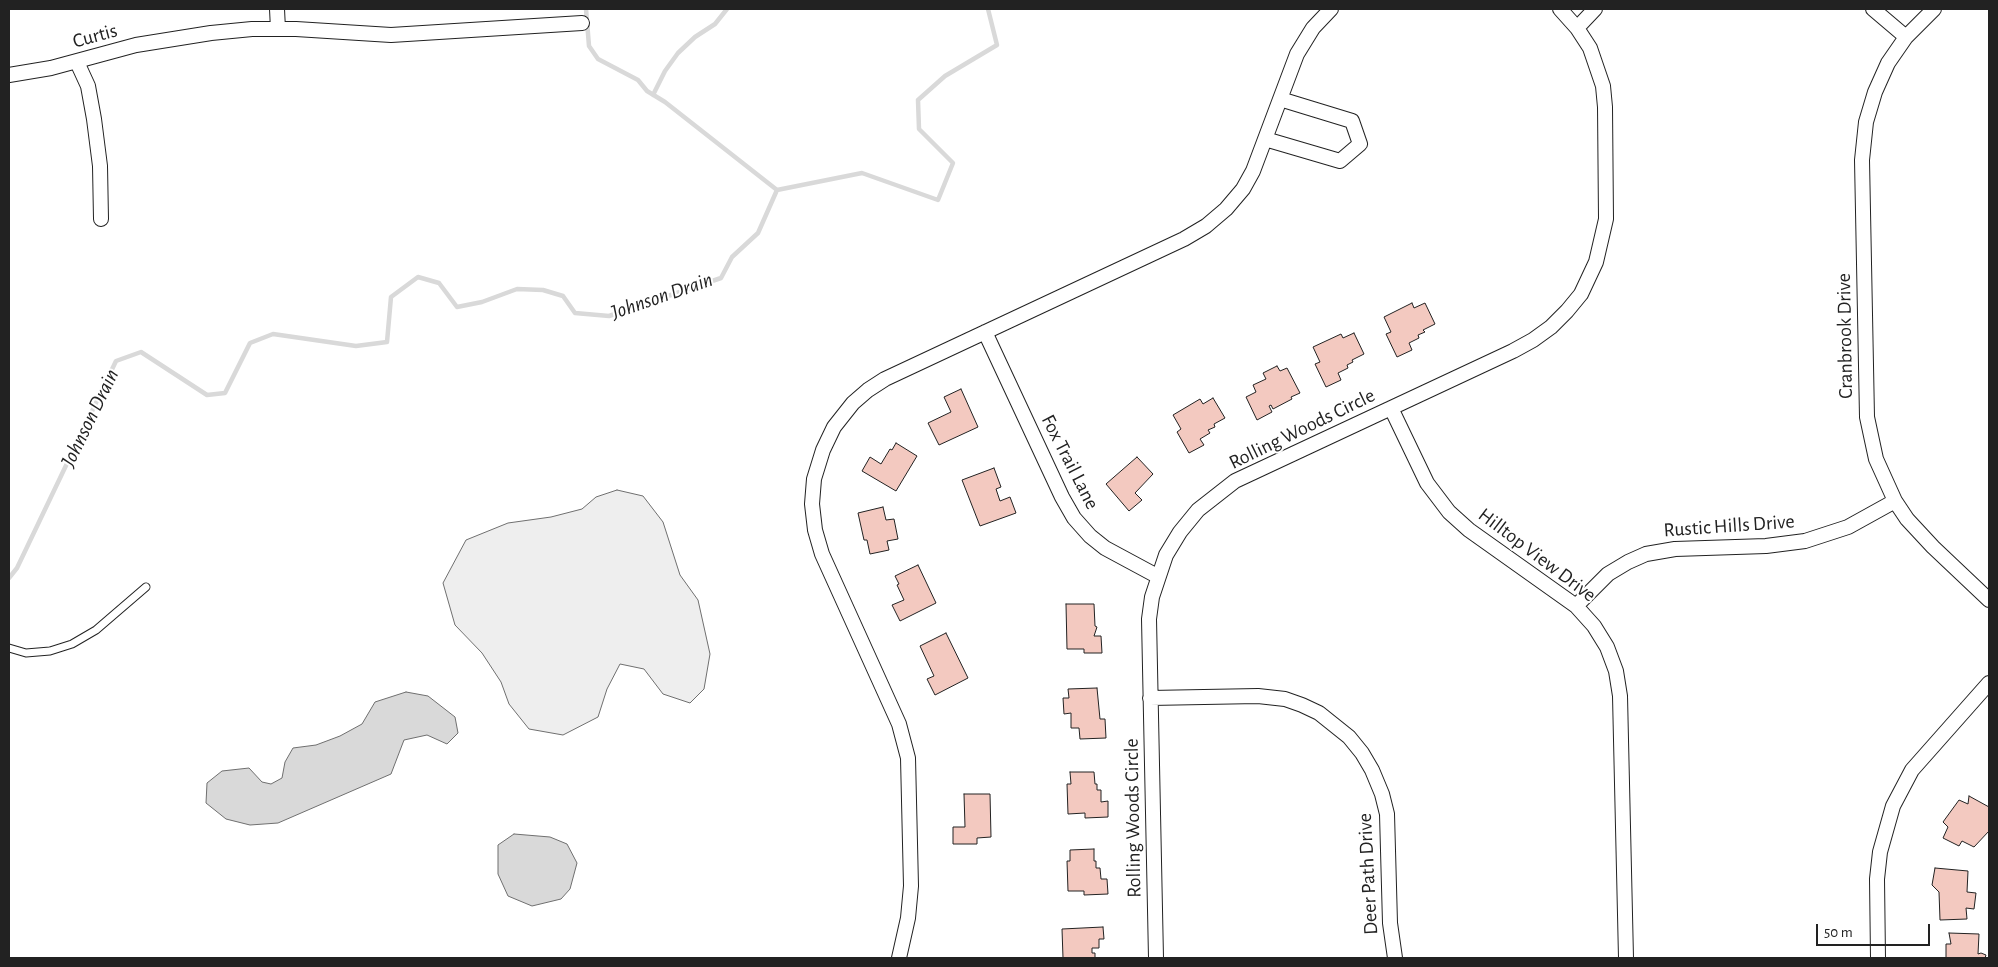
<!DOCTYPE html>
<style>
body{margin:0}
#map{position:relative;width:1998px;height:967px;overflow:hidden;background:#fff;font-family:"Alegreya Sans",sans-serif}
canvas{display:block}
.frame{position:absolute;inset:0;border:10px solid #222;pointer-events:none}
.scale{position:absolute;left:1816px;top:924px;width:114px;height:22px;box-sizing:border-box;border:2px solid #222;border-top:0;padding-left:6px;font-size:15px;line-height:18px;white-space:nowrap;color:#222;-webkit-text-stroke:4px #fff;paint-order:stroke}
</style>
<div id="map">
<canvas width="1998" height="967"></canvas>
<div class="frame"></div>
<div class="scale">50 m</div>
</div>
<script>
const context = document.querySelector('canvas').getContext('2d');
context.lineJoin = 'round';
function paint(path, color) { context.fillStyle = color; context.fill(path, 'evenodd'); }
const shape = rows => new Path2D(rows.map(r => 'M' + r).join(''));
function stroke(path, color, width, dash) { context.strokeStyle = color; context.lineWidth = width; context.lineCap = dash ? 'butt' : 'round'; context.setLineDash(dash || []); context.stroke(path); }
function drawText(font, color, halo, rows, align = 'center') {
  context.font = font + ' "Alegreya Sans",sans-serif'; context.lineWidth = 4; context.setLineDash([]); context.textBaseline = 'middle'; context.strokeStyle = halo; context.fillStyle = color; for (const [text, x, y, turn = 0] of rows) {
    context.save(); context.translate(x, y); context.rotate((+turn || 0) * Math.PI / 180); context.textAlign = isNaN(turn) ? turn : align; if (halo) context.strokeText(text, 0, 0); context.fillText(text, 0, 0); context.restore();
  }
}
const green = shape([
 [617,490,643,496,663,522,680,575,698,600,710,654,704,689,690,703,663,694,644,669,620,664,607,689,598,717,563,735,529,729,509,704,501,682,482,653,455,625,443,583,466,540,508,523,551,517,582,509,596,497,617,490]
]);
paint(green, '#eee');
stroke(green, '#6f6f6f', 1);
const water = shape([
 [406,692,428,696,455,717,458,733,447,744,427,735,404,740,391,774,278,823,250,825,226,819,206,803,207,783,222,771,249,768,262,782,271,784,282,778,285,762,293,748,316,745,340,736,362,724,375,702,406,692],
 [514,834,550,837,567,844,577,863,570,889,561,899,532,906,508,896,498,874,498,845,514,834]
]);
paint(water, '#d9d9d9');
stroke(water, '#6f6f6f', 1);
stroke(shape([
 [586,9,589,46,598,59,638,80,647,91,665,102,777,190],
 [653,95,665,71,678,53,695,37,715,24,727,9],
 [777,190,862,173,938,200,953,163,919,129,918,100,945,76,997,45,988,9],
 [9,578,17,568,116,361,141,352,207,395,225,393,250,343,273,334,356,346,387,342,391,297,418,277,439,283,457,307,482,302,517,289,543,290,563,296,575,313,609,316,721,278,732,257,758,233,777,190]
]), '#d9d9d9', 4.5);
const building = shape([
 [1412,303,1414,308,1425,303,1435,324,1423,330,1425,332,1418,335,1419,338,1409,343,1412,350,1397,357,1386,334,1391,332,1384,317,1412,303],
 [1354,333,1364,354,1352,360,1353,362,1347,365,1348,368,1338,373,1341,380,1326,387,1315,364,1320,362,1313,347,1341,334,1343,338,1354,333],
 [1277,366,1280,371,1287,368,1300,393,1291,397,1292,399,1273,409,1271,405,1269,406,1272,412,1257,420,1246,397,1256,392,1253,385,1266,379,1263,373,1277,366],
 [961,389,978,427,939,445,928,423,951,412,944,397,961,389],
 [1213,398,1225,418,1214,424,1215,427,1208,430,1210,433,1200,439,1204,445,1189,453,1177,432,1181,429,1173,415,1200,399,1203,404,1213,398],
 [896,443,917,456,896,491,862,471,870,457,881,464,890,449,892,450,896,443],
 [1137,457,1153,474,1135,493,1142,500,1129,511,1106,484,1137,457],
 [994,468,1001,487,996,489,1000,501,1010,497,1016,513,980,526,962,480,994,468],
 [883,507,886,520,894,519,898,539,887,541,889,550,870,554,867,540,864,540,858,513,883,507],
 [918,565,936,603,900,621,892,605,904,600,897,585,899,584,895,576,918,565],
 [1066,604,1094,604,1095,626,1097,627,1094,636,1101,636,1102,653,1084,653,1084,649,1067,649,1066,604],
 [946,633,968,678,935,695,927,679,934,676,920,646,946,633],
 [1097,688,1100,719,1105,719,1106,738,1080,739,1079,728,1071,728,1071,713,1064,714,1063,698,1069,698,1068,689,1097,688],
 [1070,772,1094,772,1095,784,1097,784,1097,790,1101,790,1101,802,1108,801,1108,817,1085,818,1085,813,1068,814,1067,784,1071,784,1070,772],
 [964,794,990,794,991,837,977,838,977,844,953,844,953,827,965,827,964,794],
 [1969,796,1989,807,1989,831,1974,847,1962,841,1959,846,1943,838,1948,827,1943,822,1959,800,1968,804,1969,796],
 [1094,849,1094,861,1096,861,1096,868,1100,868,1101,879,1107,879,1108,894,1084,895,1084,891,1068,891,1067,861,1070,861,1070,850,1094,849],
 [1935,868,1968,871,1967,892,1976,893,1974,909,1966,908,1967,919,1940,920,1939,892,1932,885,1935,868],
 [1103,927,1104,939,1099,939,1099,948,1092,948,1092,953,1095,953,1095,958,1063,958,1062,929,1103,927],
 [1949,933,1979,934,1978,954,1981,953,1986,955,1985,958,1946,958,1946,944,1951,944,1949,933]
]);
paint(building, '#f3c9c0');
stroke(building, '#222', 1);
const lane = shape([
 [9,648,26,653,50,651,72,644,96,630,146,587]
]);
const street = shape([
 [277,9,278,29],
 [1873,9,1906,37],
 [1934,9,1906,37,1888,63,1875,92,1866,122,1862,160,1867,417,1876,459,1895,501,1907,519,1933,547,1989,600],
 [1577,28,1595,9],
 [77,62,88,86,94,119,100,166,101,219],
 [9,75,51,68,136,45,211,33,252,29,296,29,391,35,582,23],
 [1265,139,1340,161,1360,144,1352,121,1280,99],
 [985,332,1062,497,1074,518,1090,536,1105,548,1157,576],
 [1391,408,1427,483,1449,512,1469,530,1576,606,1594,626,1607,647,1616,671,1620,696,1626,958],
 [1576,606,1608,574,1628,562,1646,554,1675,549,1766,546,1805,541,1848,527,1895,501],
 [1150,698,1258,696,1285,699,1302,705,1319,713,1349,737,1362,753,1372,770,1382,794,1387,814,1390,923,1395,958],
 [899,958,908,918,911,886,908,758,899,724,822,554,815,530,812,504,814,479,823,450,834,427,853,403,868,390,885,379,1184,239,1206,226,1226,209,1243,189,1253,171,1297,54,1313,28,1331,9],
 [1156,958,1149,619,1152,597,1166,555,1180,532,1198,510,1235,481,1513,351,1533,340,1551,327,1567,311,1581,294,1596,262,1606,219,1605,107,1603,86,1590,48,1577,28,1560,9],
 [1878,958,1877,879,1880,852,1893,806,1912,770,1989,683]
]);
stroke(lane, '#222', 9);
stroke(street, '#222', 16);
stroke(lane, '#fff', 7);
stroke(street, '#fff', 14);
drawText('20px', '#222', '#fff', [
 ["Curtis",95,36,-15],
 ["Cranbrook Drive",1845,336,-91],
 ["Rolling Woods Circle",1302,429,-26],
 ["Fox Trail Lane",1070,462,63],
 ["Rustic Hills Drive",1729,526,-4],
 ["Hilltop View Drive",1537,555,37],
 ["Rolling Woods Circle",1133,818,-91],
 ["Deer Path Drive",1368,874,-93]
]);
drawText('italic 21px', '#222', '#fff', [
 ["Johnson Drain",662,296,-19],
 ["Johnson Drain",90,418,-64]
]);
</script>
